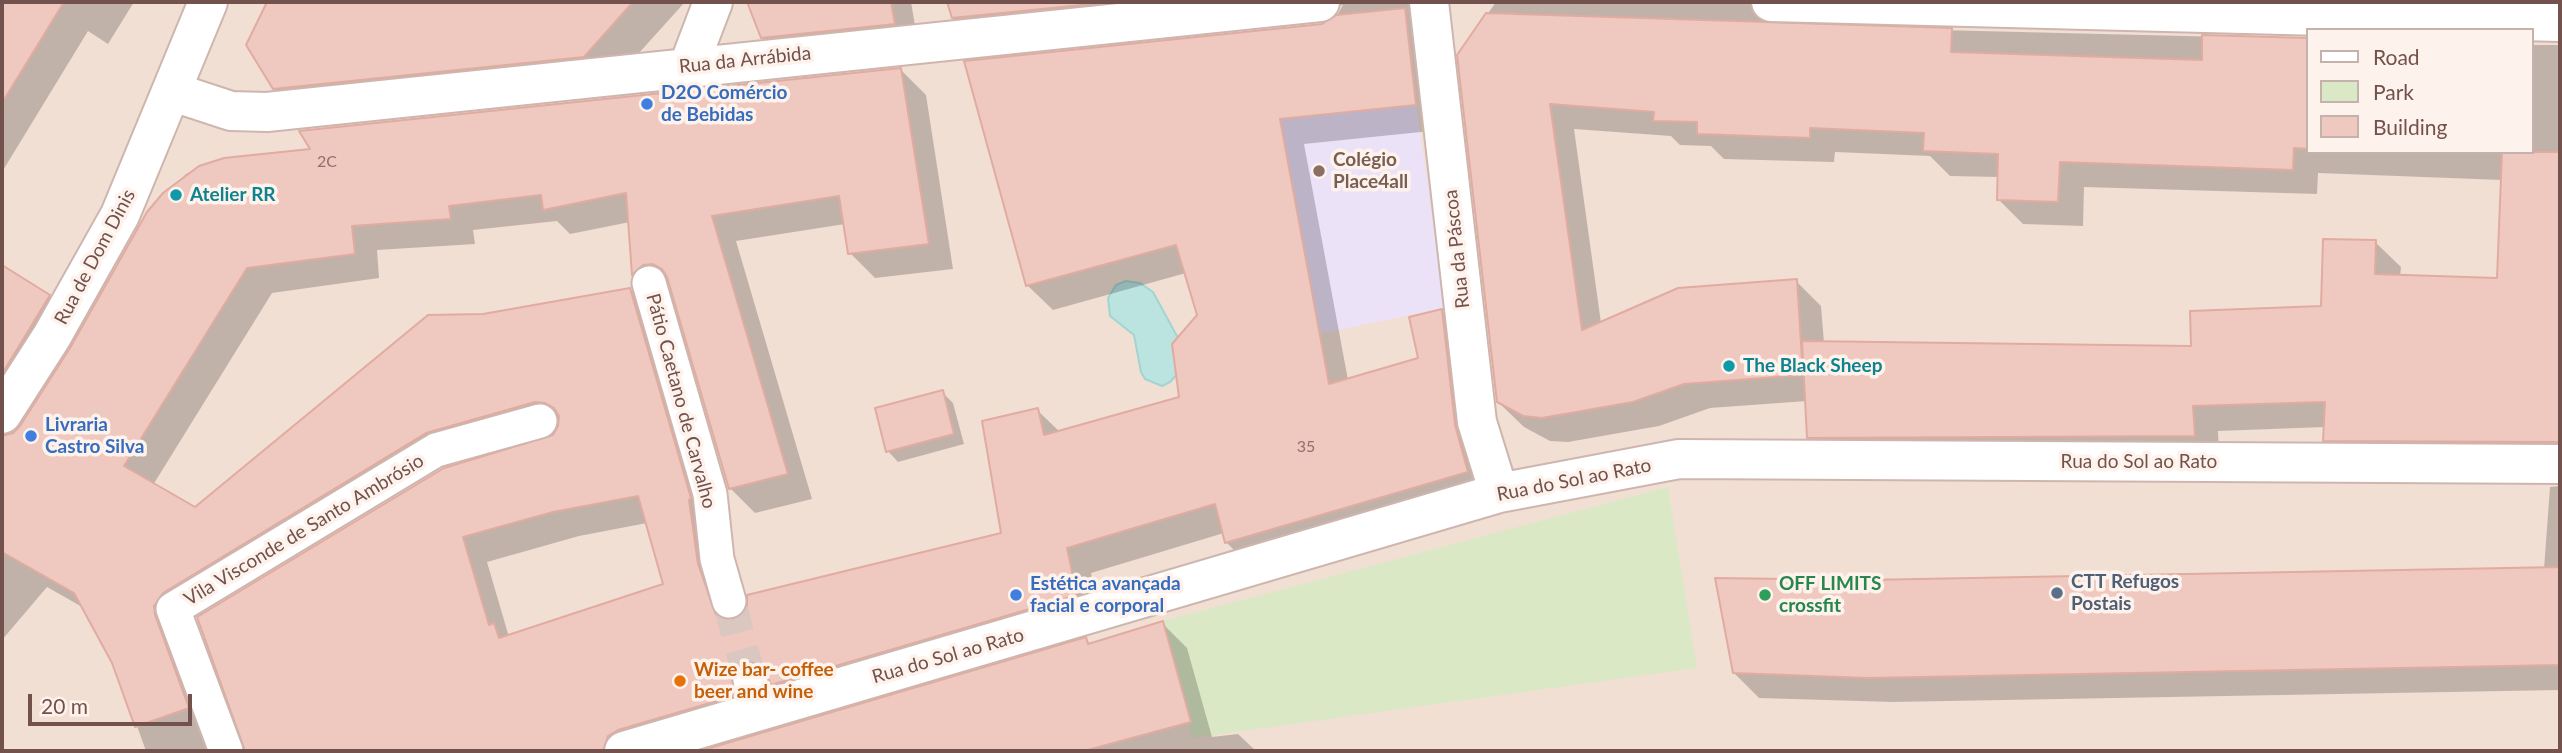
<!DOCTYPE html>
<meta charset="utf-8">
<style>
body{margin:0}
#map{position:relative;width:2562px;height:753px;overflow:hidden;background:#fbeee6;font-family:Lato,sans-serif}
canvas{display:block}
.frame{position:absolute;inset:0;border:4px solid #73514c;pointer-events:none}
.legend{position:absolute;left:2306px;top:28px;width:228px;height:126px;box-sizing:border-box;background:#fef3ec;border:2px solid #c6b2ac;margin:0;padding:9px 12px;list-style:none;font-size:21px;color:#73514c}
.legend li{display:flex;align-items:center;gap:14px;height:35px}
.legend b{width:35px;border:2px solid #c6b2ac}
.scale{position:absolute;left:28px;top:694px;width:164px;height:32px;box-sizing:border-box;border:4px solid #73514c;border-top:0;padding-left:9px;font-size:21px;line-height:24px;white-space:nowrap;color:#73514c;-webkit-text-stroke:5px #fef3ec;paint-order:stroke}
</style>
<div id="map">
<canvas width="2562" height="753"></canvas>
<div class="frame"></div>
<ul class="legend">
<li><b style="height:9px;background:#fff"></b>Road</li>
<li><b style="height:19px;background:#dbe8c5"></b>Park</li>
<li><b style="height:19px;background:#efc8bf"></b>Building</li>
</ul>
<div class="scale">20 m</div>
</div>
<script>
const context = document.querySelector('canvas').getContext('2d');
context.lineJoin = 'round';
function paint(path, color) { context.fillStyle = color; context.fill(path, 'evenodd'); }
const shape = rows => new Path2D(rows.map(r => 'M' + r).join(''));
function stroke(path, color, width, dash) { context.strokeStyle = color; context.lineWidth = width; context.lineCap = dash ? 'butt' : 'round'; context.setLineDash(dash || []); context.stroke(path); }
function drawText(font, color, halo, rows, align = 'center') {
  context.font = font + ' Lato,sans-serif'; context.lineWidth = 7; context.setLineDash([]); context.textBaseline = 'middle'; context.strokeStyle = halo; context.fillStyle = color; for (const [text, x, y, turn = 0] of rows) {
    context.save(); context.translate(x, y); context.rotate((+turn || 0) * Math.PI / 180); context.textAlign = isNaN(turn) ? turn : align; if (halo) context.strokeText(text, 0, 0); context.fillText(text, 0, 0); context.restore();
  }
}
paint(shape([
 [2,2,2560,2,2560,751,2,751],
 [2308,30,2532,30,2532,152,2308,152]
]), '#f2dfd4');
paint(shape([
 [1405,8,1416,105,1446,308,1247,348,1204,137,1191,32]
]), '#ebe2f8');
paint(shape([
 [1668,487,1697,668,1192,738,1163,621]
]), '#dbe8c5');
const water = shape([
 [1126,281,1140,283,1153,292,1178,338,1179,372,1170,382,1162,386,1145,379,1141,372,1134,335,1110,316,1108,298,1116,285,1126,281]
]);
paint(water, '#bbe4e1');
stroke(water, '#a2d5d2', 2);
paint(shape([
 [2,2,134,2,108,44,88,31,2,172],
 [269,2,685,2,611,84,302,116,275,88,248,45],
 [749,2,911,2,919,49,788,63,762,37],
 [949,2,1426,2,1440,130,1304,144,1348,380,1420,360,1442,311,1467,336,1492,497,1251,567,1226,542,1224,533,1091,573,1101,619,798,709,775,686,770,686,756,700,655,751,246,751,246,745,560,427,452,458,182,623,222,751,146,751,114,662,84,608,47,587,2,640,2,267,49,296,74,321,5,437,22,427,72,349,149,213,186,174,209,163,901,70,926,95,953,269,875,278,850,253,845,224,736,241,812,499,755,513,730,488,673,289,658,299,634,275,630,222,570,234,557,221,473,230,475,244,377,250,379,278,272,293,153,485,196,509,483,316,630,289,655,315,723,591,734,622,1003,534,1037,410,1060,432,1181,398,1199,315,1186,273,1053,310,1027,285,1323,25,1333,22,1343,5,979,43,953,18],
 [647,523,665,585,509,637,487,562,579,536],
 [1496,2,2560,2,2560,24,1777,15,1774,26,2308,39,2308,152,2532,152,2532,45,2560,45,2560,466,2350,465,2325,440,2325,427,2218,431,2219,460,1834,462,1809,437,1807,401,1710,408,1659,426,1568,442,1550,441,1524,427,1498,402,1459,55],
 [1574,129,1671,136,1680,145,1711,146,1724,159,1834,162,1835,152,1930,156,1950,176,1999,177,1998,199,2023,224,2083,226,2084,187,2317,194,2318,173,2502,180,2499,279,2400,277,2401,267,2375,242,2323,308,2193,348,1824,343,1821,306,1796,281,1601,323],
 [942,392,953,403,964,444,898,462,888,451],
 [2560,486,2560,690,1893,702,1759,698,1734,673,1865,582,2544,569,2550,487],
 [1162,623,1187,648,1212,737,1238,734,1256,751,707,751,1086,639,1091,645]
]), '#0003');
const building = shape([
 [2,2,64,2,2,103,2,2],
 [267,2,633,2,584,57,273,89,246,45,267,2],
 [747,2,891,2,895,24,761,38,747,2],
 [947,2,1112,2,952,18,947,2],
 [1405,8,1416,105,1280,119,1329,384,1418,358,1409,317,1442,309,1455,425,1468,472,1225,543,1215,504,1067,548,1077,595,771,685,763,666,755,661,745,662,732,674,734,696,618,730,608,736,603,751,245,751,197,617,444,468,553,435,558,426,559,416,554,408,545,403,535,402,426,433,163,593,154,606,155,615,189,708,135,727,112,663,74,593,2,552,2,436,13,433,20,426,70,348,147,212,163,193,199,166,224,158,310,149,299,131,901,68,929,244,848,254,839,196,712,216,788,474,729,489,667,277,662,269,653,264,643,265,632,275,626,193,543,210,541,195,449,206,451,219,352,226,355,254,247,268,124,466,195,507,428,315,483,314,630,288,691,498,689,500,698,564,716,615,734,620,742,615,747,606,747,595,1001,533,982,421,1038,408,1044,435,1179,397,1172,344,1197,315,1176,245,1026,286,964,61,1322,24,1336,15,1405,8],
 [638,496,663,584,499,638,494,623,489,625,463,537,553,512,638,496],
 [1486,13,1952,28,1951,52,2202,60,2202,35,2308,38,2308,149,2294,148,2293,170,2060,162,2058,202,1997,200,1998,154,1923,151,1924,133,1810,128,1810,138,1697,134,1697,122,1653,121,1654,112,1550,104,1582,330,1678,288,1797,279,1803,375,1684,384,1633,402,1542,418,1523,416,1497,402,1457,55,1486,13],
 [2502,152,2560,152,2560,442,2323,441,2325,402,2193,406,2195,436,1807,438,1802,341,2191,346,2190,311,2321,306,2323,239,2376,240,2375,274,2497,278,2502,152],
 [2,265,50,295,2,374,2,265],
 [943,390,954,434,886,452,875,408,943,390],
 [2560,567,2560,665,1867,678,1733,673,1715,578,1865,580,2560,567],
 [1163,621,1191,722,1084,751,700,751,1086,637,1088,644,1163,621]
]);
paint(building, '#efc8bf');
stroke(building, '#e1aba0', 2);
stroke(shape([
 [729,601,750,680]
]), '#d9c7c0', 33, [33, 17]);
const pedestrian = shape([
 [649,283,710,494,717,559,729,601],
 [750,680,758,712],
 [226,751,173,609,436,450,540,421]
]);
const minor = shape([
 [1429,2,1477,422,1499,493],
 [1771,2,2560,22],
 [689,65,713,2],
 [173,92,231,111,267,112,1320,2],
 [2,414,52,336,120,215,208,2],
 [624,751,1499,493,1679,459,2560,464]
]);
stroke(pedestrian, '#ceb6af', 37);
stroke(minor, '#ceb6af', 42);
stroke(pedestrian, '#fff', 33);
stroke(minor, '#fff', 38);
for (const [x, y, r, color] of [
 [647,104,7,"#3f7fe0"],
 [1319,171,7,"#8d6e63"],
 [176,195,7,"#0f9aa8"],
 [1729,366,7,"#0f9aa8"],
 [31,436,7,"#3f7fe0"],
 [2057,593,7,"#5c6f8a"],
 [1016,595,7,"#3f7fe0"],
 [1765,595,7,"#2e9e5b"],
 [680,681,7,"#e8710a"]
]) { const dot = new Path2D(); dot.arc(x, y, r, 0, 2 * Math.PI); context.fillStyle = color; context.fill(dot); stroke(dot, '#fef3ec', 2.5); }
drawText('16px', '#926f69', null, [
 ["2C",327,162],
 ["35",1306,447]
]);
drawText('19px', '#73514c', '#fef3ec', [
 ["Rua da Arrábida",745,60,-6],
 ["Rua da Páscoa",1457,249,-96],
 ["Rua de Dom Dinis",95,257,-62],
 ["Pátio Caetano de Carvalho",681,401,75],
 ["Rua do Sol ao Rato",2139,462],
 ["Rua do Sol ao Rato",1574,480,-11],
 ["Vila Visconde de Santo Ambrósio",304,530,-31],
 ["Rua do Sol ao Rato",948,656,-16]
]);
drawText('bold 19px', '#366cbe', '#fef3ec', [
 ["D2O Comércio",661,93],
 ["de Bebidas",661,115],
 ["Livraria",45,425],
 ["Castro Silva",45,447],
 ["Estética avançada",1030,584],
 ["facial e corporal",1030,606]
], 'left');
drawText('bold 19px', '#785e54', '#fef3ec', [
 ["Colégio",1333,160],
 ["Place4all",1333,182]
], 'left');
drawText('bold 19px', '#0d838f', '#fef3ec', [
 ["Atelier RR",190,195],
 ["The Black Sheep",1743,366]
], 'left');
drawText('bold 19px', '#4e5e75', '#fef3ec', [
 ["CTT Refugos",2071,582],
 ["Postais",2071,604]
], 'left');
drawText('bold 19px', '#27864d', '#fef3ec', [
 ["OFF LIMITS",1779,584],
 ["crossfit",1779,606]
], 'left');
drawText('bold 19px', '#c56008', '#fef3ec', [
 ["Wize bar- coffee",694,670],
 ["beer and wine",694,692]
], 'left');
</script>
